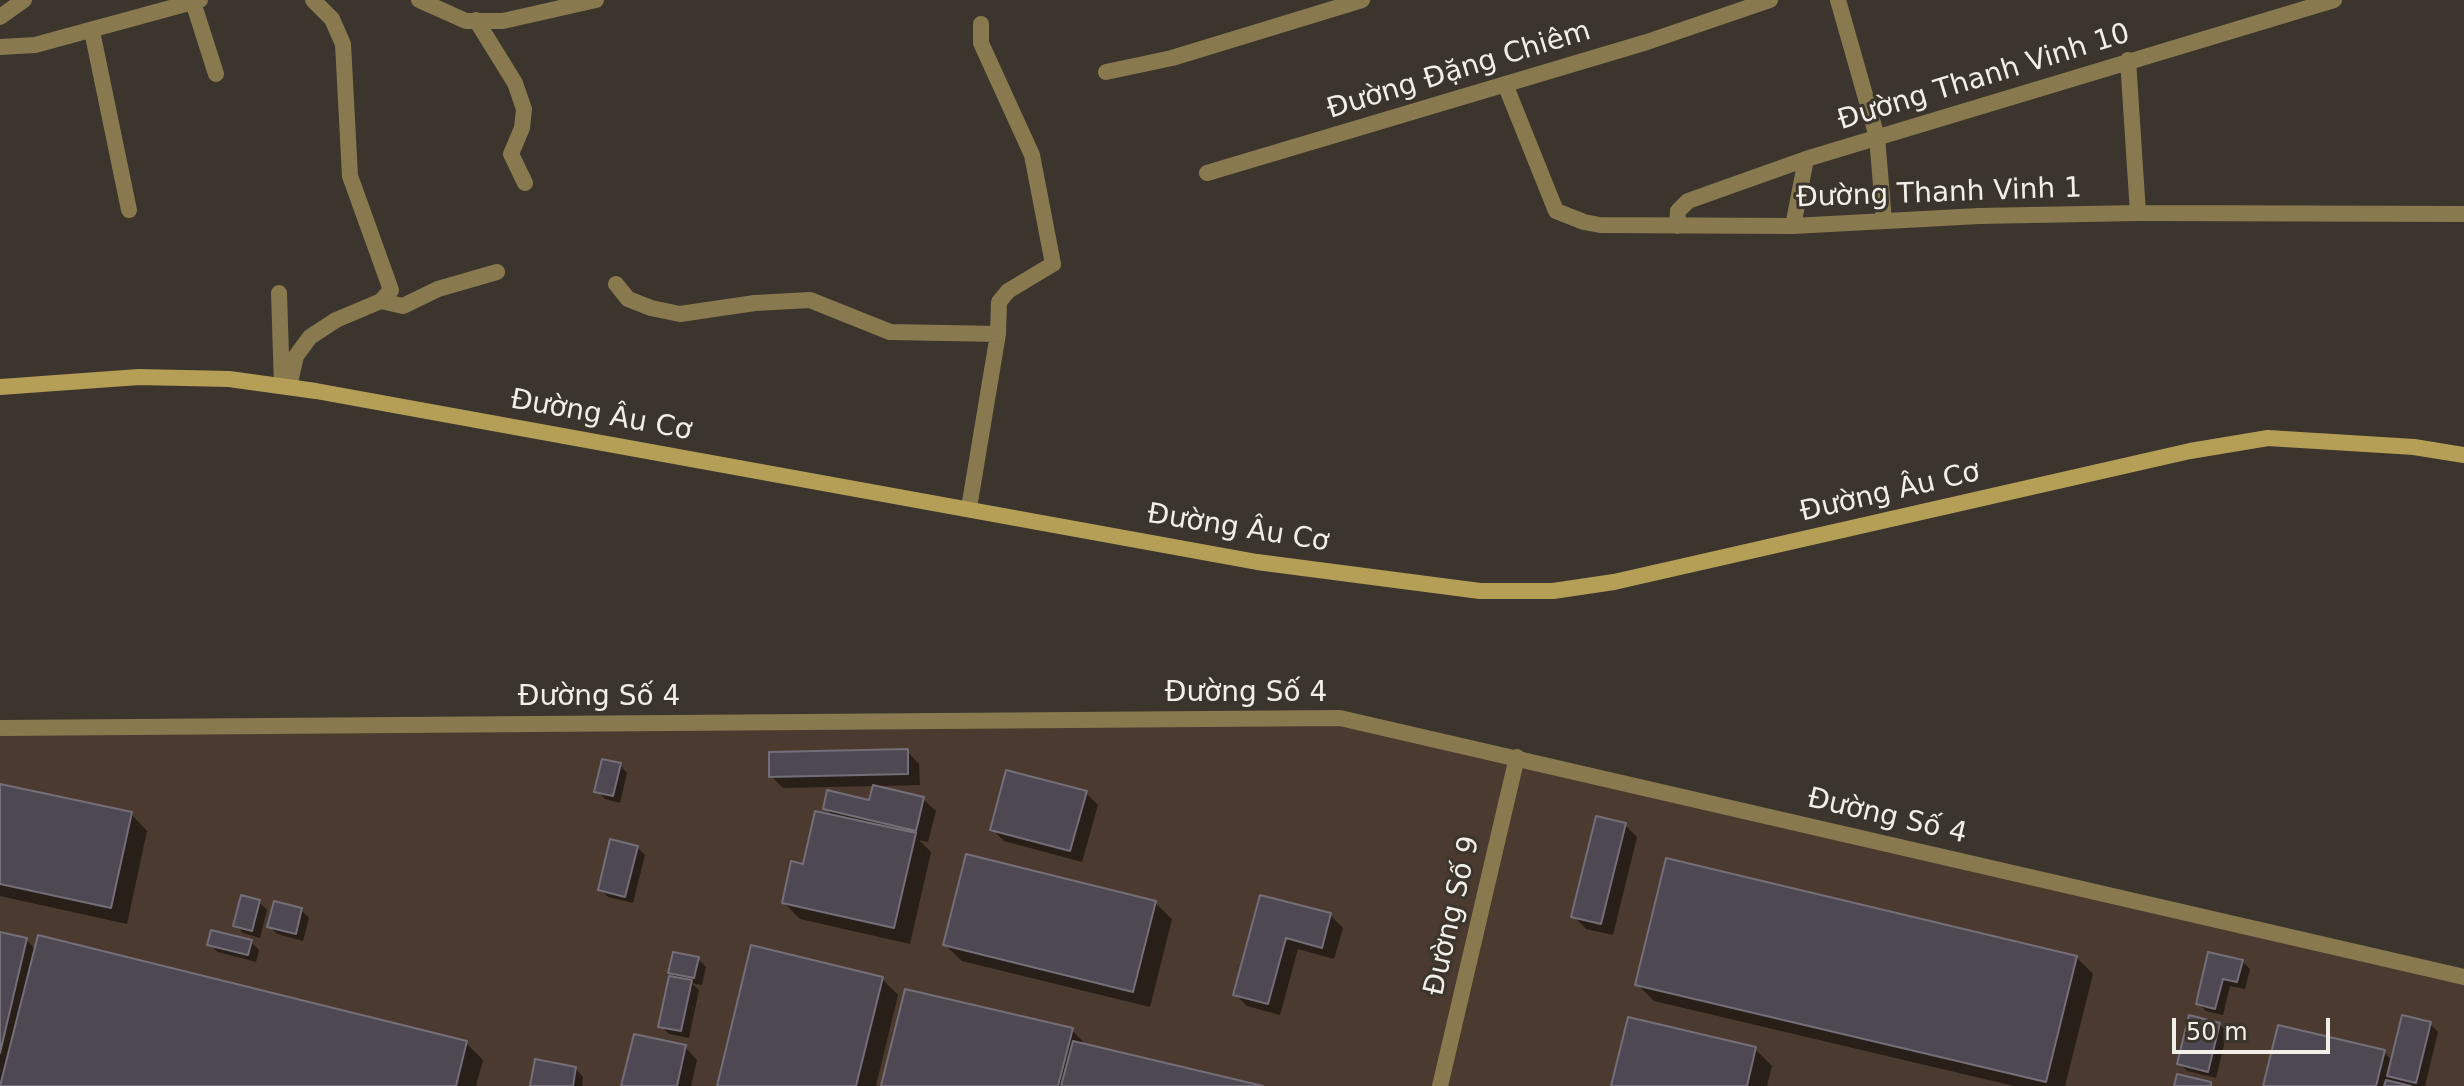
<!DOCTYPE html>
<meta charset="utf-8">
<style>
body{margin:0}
#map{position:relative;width:2464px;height:1086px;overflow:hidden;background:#3b352d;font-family:"DejaVu Sans",sans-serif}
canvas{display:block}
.scale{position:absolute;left:2172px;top:1018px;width:158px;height:36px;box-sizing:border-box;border:4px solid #f2eee8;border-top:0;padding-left:10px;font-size:24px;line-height:28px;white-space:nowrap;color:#f2eee8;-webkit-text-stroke:6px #3b352d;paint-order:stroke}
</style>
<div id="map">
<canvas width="2464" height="1086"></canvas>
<div class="scale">50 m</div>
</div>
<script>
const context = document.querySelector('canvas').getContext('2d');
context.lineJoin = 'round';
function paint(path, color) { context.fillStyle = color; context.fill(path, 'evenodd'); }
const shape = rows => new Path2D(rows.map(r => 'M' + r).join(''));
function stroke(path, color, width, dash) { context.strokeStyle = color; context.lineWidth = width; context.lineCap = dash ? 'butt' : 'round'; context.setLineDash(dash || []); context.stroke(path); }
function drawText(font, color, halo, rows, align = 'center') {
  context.font = font + ' "DejaVu Sans",sans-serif'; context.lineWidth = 6; context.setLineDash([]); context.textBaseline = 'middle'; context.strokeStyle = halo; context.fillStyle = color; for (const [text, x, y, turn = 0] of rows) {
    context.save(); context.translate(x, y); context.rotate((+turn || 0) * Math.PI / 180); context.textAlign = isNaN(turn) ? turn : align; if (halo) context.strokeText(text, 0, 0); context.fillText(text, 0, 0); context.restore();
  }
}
paint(shape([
 [1340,718,2464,984,2464,1086,0,1086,0,729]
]), '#4b3a2f');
paint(shape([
 [907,751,919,764,920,785,877,786,923,799,936,811,928,842,919,840,931,852,910,944,800,919,784,903,834,817,825,808,871,802,875,786,783,788,771,776],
 [620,765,627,773,620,803,605,799,597,791],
 [0,786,131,814,147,831,127,924,0,896],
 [1086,793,1098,805,1082,862,1004,841,992,829],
 [1625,825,1637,837,1613,935,1586,929,1574,916],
 [637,847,645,855,633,903,608,897,600,889],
 [1261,897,1330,915,1343,928,1334,959,1298,949,1280,1015,1247,1006,1235,994],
 [259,902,267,910,260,938,243,933,236,925],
 [1155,903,1172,919,1150,1007,962,961,945,945],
 [301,910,309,918,303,941,277,934,269,926],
 [0,934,26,940,36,950,466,1043,483,1060,476,1086,0,1086],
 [251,942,259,950,256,962,218,952,210,945],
 [2210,954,2242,961,2250,969,2245,989,2230,986,2223,1015,2206,1011,2198,1003],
 [2076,957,2093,974,2065,1086,2014,1086,1654,1001,1637,984],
 [698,959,706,967,702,985,691,983,699,990,689,1038,669,1034,661,1026,678,980,670,972],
 [882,979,898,995,876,1086,719,1086],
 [2219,1024,2227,1032,2216,1078,2187,1071,2179,1063],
 [2430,1024,2438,1032,2425,1086,2265,1086,2384,1052,2392,1061],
 [1072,1030,1087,1046,1254,1086,884,1086],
 [685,1047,697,1060,691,1086,623,1086],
 [1755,1049,1772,1066,1767,1086,1613,1086],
 [576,1069,583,1077,582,1086,532,1086]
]), '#0007');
const building = shape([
 [908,749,908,774,769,777,769,752,908,749],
 [602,759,621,763,613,796,594,792,602,759],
 [1006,770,1087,791,1070,851,990,830,1006,770],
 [0,784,132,812,111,908,0,884,0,784],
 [873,785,924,797,916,831,823,809,827,790,869,800,873,785],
 [815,811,916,833,894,928,782,903,791,861,803,864,815,811],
 [1596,816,1626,823,1601,924,1571,917,1596,816],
 [610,839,638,846,625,897,598,890,610,839],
 [966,854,1156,901,1133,992,943,945,966,854],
 [1666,858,2077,956,2046,1082,1635,985,1666,858],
 [241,895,260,900,252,931,233,926,241,895],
 [1260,895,1331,913,1322,948,1286,938,1268,1004,1233,995,1260,895],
 [274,901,302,908,296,934,267,927,274,901],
 [211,930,252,940,248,955,207,945,211,930],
 [0,932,27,938,0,1053,0,932],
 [38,935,467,1041,456,1086,0,1086,38,935],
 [751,945,883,977,856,1086,717,1086,751,945],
 [673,952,699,957,694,978,668,973,673,952],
 [2208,952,2243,960,2237,982,2223,979,2215,1009,2196,1004,2208,952],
 [669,976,692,980,681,1031,658,1027,669,976],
 [905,989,1073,1028,1058,1086,881,1086,905,989],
 [2189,1015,2220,1023,2208,1072,2177,1064,2189,1015],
 [2402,1015,2431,1022,2416,1083,2387,1076,2402,1015],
 [1628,1017,1756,1047,1747,1086,1611,1086,1628,1017],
 [2278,1025,2385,1050,2376,1086,2263,1086,2278,1025],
 [634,1034,686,1045,677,1086,621,1086,634,1034],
 [1073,1041,1263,1086,1061,1086,1073,1041],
 [535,1059,576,1067,573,1086,530,1086,535,1059],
 [2177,1074,2211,1082,2211,1086,2174,1086,2177,1074],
 [2386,1080,2411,1086,2384,1086,2386,1080]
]);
paint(building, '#4d4851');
stroke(building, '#746e78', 2);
stroke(shape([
 [419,0,466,21,503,21,596,0],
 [1838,0,1877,137,1884,221],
 [193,2,216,74],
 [0,17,24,0],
 [476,20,515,83,524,109,522,128,511,154,525,183],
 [92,31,129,210],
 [0,47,35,45,200,0],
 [2128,60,2138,213],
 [1106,72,1172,58,1362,0],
 [1505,84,1556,211,1584,222,1600,225,1793,226,1979,216,2138,213,2464,214],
 [1207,173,1647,42,1770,0],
 [1677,226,1678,211,1688,201,1806,159],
 [1793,226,1806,159,2334,0],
 [616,284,628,299,651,308,680,314,755,303,810,300,890,332,998,334],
 [279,293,282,386],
 [381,301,403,306,438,289,497,272],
 [289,387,296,356,310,337,336,320,381,301,391,290,350,176,343,44,332,19,313,0],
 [969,508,998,334,999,302,1008,291,1053,264,1032,155,981,43,981,24],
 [1440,1086,1517,757]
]), '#887a4e', 16);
stroke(shape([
 [0,728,1340,718,2464,977]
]), '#887a4e', 16);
stroke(shape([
 [0,387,139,377,229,379,316,391,1257,562,1480,591,1553,591,1614,582,2190,451,2268,438,2414,447,2464,455]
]), '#b59f57', 16);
drawText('28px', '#f2eee8', '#3b352d', [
 ["Đường Đặng Chiêm",1459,71,-17],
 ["Đường Thanh Vinh 10",1984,78,-17],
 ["Đường Thanh Vinh 1",1939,194,-2],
 ["Đường Âu Cơ",601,416,10],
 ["Đường Âu Cơ",1890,493,-13],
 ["Đường Âu Cơ",1238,529,9],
 ["Đường Số 4",1246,694],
 ["Đường Số 4",599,698],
 ["Đường Số 4",1887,817,13],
 ["Đường Số 9",1453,916,-77]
]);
</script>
